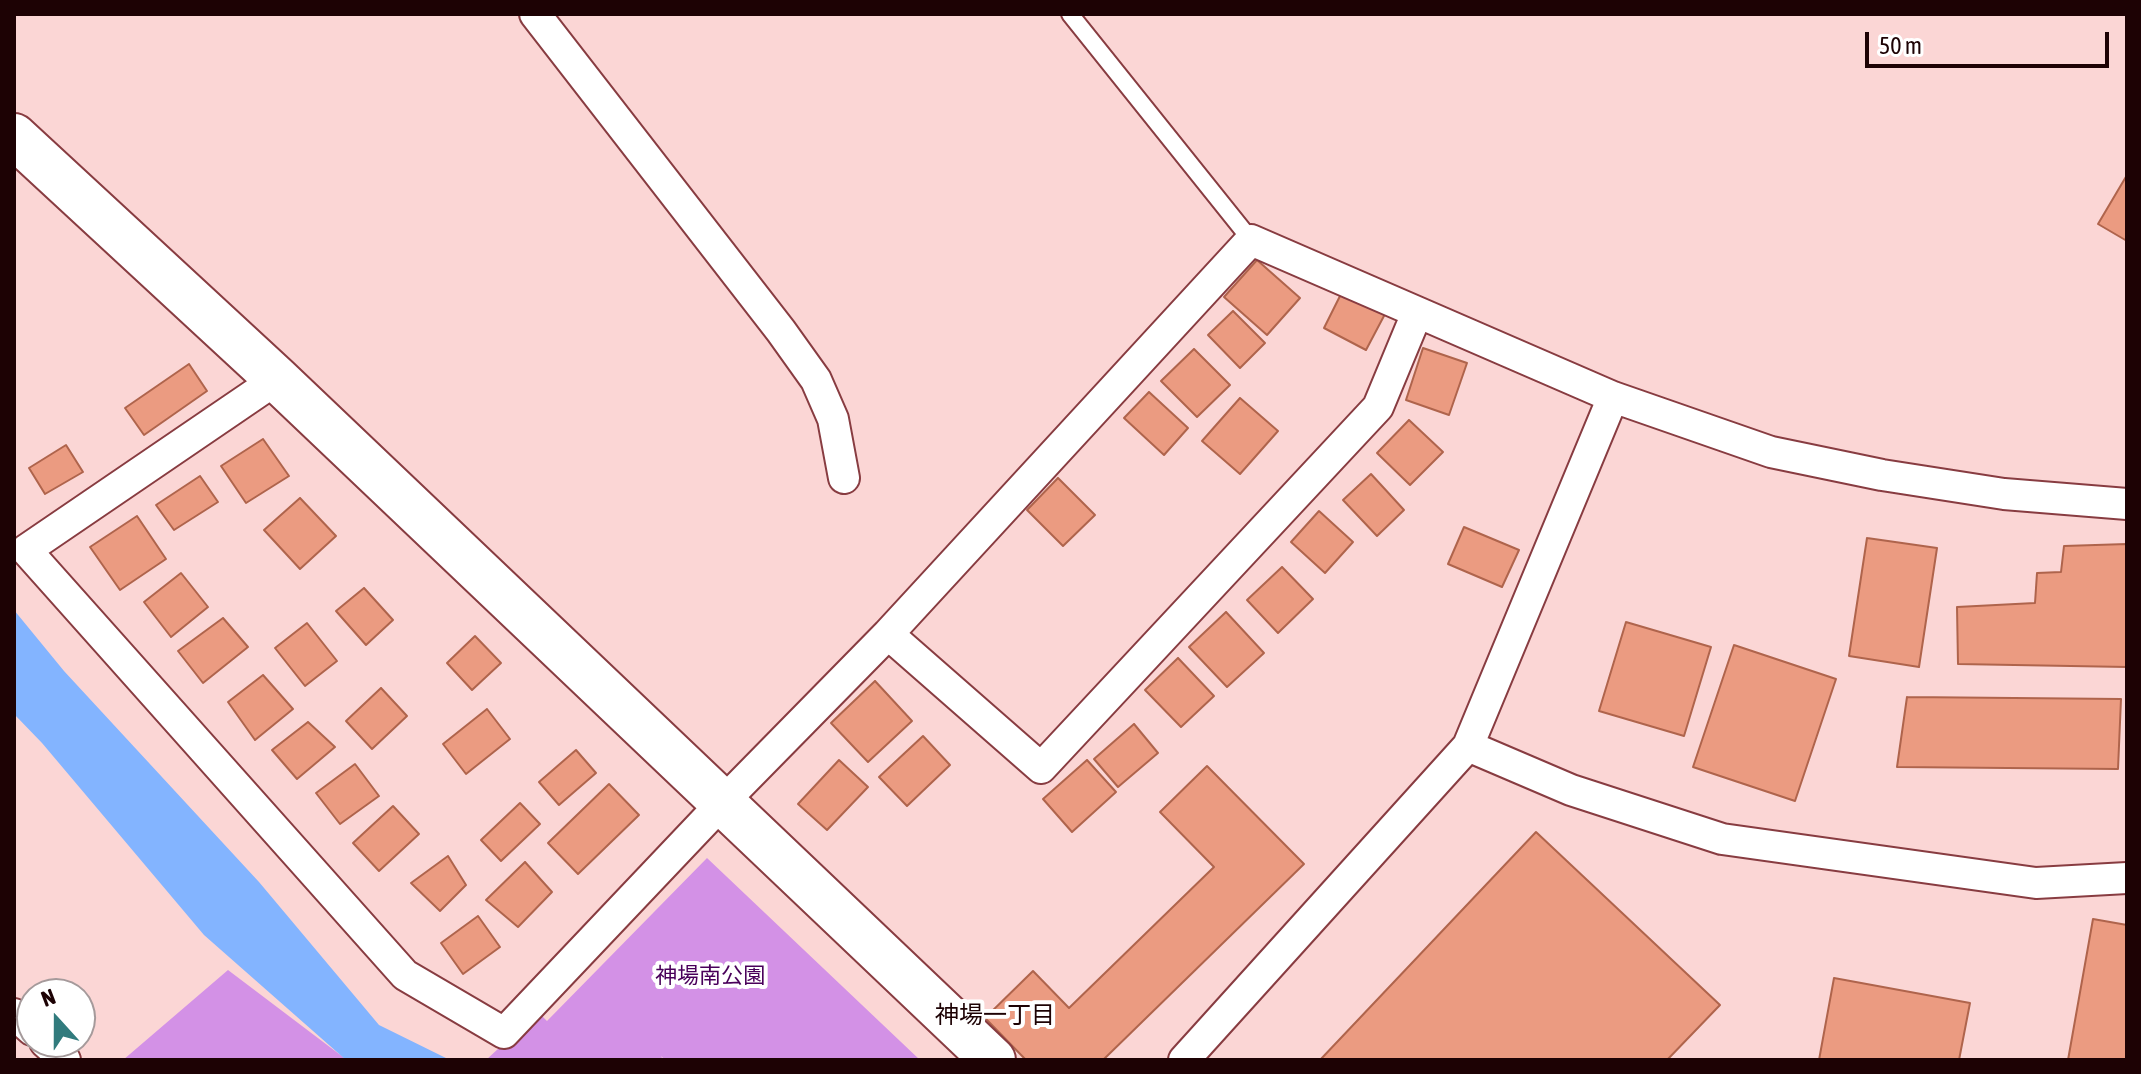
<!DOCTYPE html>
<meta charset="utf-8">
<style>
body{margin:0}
#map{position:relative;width:2141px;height:1074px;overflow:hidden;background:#fbd6d5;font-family:"Asap Condensed",sans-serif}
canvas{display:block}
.frame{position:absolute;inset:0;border:16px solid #1d0204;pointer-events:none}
.north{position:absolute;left:16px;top:978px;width:80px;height:80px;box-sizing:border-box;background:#fff;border:2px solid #a59a9b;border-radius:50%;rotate:339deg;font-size:22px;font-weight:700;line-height:32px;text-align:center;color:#1d0204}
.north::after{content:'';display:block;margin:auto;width:28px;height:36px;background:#317b7d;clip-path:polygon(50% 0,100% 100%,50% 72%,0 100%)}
.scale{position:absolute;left:1865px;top:32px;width:244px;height:36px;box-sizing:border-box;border:4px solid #1d0204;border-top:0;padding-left:10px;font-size:24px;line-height:28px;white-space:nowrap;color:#1d0204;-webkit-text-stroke:6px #fff;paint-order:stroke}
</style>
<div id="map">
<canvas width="2141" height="1074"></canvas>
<div class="frame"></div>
<div class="north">N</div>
<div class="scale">50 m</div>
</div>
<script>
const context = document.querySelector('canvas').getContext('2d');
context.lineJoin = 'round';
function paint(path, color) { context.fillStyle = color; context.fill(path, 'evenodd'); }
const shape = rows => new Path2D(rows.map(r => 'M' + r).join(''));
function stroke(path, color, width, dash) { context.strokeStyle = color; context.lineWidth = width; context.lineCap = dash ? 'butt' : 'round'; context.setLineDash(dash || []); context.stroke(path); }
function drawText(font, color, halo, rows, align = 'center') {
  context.font = font + ' "Asap Condensed","Noto Sans JP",sans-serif'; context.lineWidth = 8; context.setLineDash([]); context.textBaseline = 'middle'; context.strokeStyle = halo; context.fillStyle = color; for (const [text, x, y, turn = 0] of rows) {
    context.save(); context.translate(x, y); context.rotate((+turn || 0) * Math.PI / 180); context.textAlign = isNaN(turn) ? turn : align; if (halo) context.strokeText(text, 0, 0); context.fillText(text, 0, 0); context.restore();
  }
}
paint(shape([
 [707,858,920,1060,665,1060,661,1056,663,1060,486,1060,538,1012,547,1021],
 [228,970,347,1060,123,1060]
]), '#d391e6');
paint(shape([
 [14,610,64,671,259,882,379,1025,450,1060,346,1060,204,935,42,743,14,714]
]), '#83b4ff');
const building = shape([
 [2127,175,2127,241,2098,224,2127,175],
 [1257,260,1300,298,1267,335,1224,297,1257,260],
 [1342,292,1385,314,1366,350,1324,328,1342,292],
 [1233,311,1265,343,1240,368,1208,335,1233,311],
 [1423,348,1467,363,1449,415,1406,400,1423,348],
 [1194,349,1230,385,1197,417,1161,381,1194,349],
 [189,364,207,391,144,435,125,408,189,364],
 [1149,392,1188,428,1164,455,1124,418,1149,392],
 [1240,398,1278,431,1240,474,1202,441,1240,398],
 [1409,420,1443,452,1410,485,1377,453,1409,420],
 [263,439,289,476,246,503,221,466,263,439],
 [66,445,83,472,45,494,29,468,66,445],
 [1371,474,1404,510,1377,536,1343,500,1371,474],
 [200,476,218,502,174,530,156,505,200,476],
 [1058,478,1095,515,1063,546,1027,510,1058,478],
 [300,498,336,536,300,569,264,530,300,498],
 [1319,511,1353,542,1325,573,1291,542,1319,511],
 [137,516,166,559,120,590,90,547,137,516],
 [1464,527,1519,550,1502,587,1448,564,1464,527],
 [1867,538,1937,548,1919,667,1849,656,1867,538],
 [2127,544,2127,667,1958,664,1957,607,2035,603,2037,573,2061,572,2064,546,2127,544],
 [1282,567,1313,599,1278,633,1247,600,1282,567],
 [181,573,208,607,171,637,144,602,181,573],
 [364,588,393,620,366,645,336,611,364,588],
 [1226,612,1264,653,1227,687,1189,647,1226,612],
 [223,618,248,647,203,683,178,651,223,618],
 [1626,622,1711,647,1684,736,1599,711,1626,622],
 [307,623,337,661,305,686,275,648,307,623],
 [475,636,501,663,472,690,447,663,475,636],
 [1734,645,1836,679,1795,801,1693,767,1734,645],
 [1178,658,1214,696,1181,727,1145,690,1178,658],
 [263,675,293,709,255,740,228,702,263,675],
 [875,681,912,721,868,762,831,723,875,681],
 [381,688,407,716,372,749,346,721,381,688],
 [1907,697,2121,699,2118,769,1897,767,1907,697],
 [487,709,510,739,466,774,443,744,487,709],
 [308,722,335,747,297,779,272,750,308,722],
 [1134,724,1158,753,1118,787,1094,759,1134,724],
 [923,736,950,765,907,806,879,777,923,736],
 [576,750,596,773,559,805,539,782,576,750],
 [839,760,868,787,827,830,798,804,839,760],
 [1087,760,1116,792,1072,832,1043,799,1087,760],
 [355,764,379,796,340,824,316,793,355,764],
 [1207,766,1304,864,1103,1060,1026,1060,985,1018,1033,971,1069,1008,1214,867,1160,812,1207,766],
 [609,784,639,815,578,874,548,843,609,784],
 [520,803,540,824,501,861,481,840,520,803],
 [393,806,419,834,379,871,353,843,393,806],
 [1536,832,1720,1005,1667,1060,1320,1060,1536,832],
 [448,856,466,885,440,911,411,883,448,856],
 [525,862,552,892,518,927,486,900,525,862],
 [478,916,500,947,463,974,441,943,478,916],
 [2093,919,2127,925,2127,1060,2068,1060,2093,919],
 [1834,978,1970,1003,1959,1060,1819,1060,1834,978]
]);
paint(building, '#eb9b81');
stroke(building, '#af644c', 2);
const lane = shape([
 [1070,14,1251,240]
]);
const street = shape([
 [535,14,781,331,816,380,833,419,844,478],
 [277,379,26,550,405,975,504,1033,724,801,888,634,1251,240,1613,397,1771,452,1882,475,2004,494,2127,504],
 [888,634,1041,768,1378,407,1417,313],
 [1468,746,1571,790,1722,839,2036,883,2127,878],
 [14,1014,32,1030],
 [45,1042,65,1060],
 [1184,1060,1468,746,1613,397]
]);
const secondary = shape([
 [14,136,277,379,993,1060]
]);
stroke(lane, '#883c41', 20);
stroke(street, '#883c41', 34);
stroke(secondary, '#883c41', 48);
stroke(lane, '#fff', 16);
stroke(street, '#fff', 30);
stroke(secondary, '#fff', 44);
drawText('22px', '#49005a', '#fff', [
 ["神場南公園",710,976]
]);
drawText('24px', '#1d0204', '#fff', [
 ["神場一丁目",995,1015]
]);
</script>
